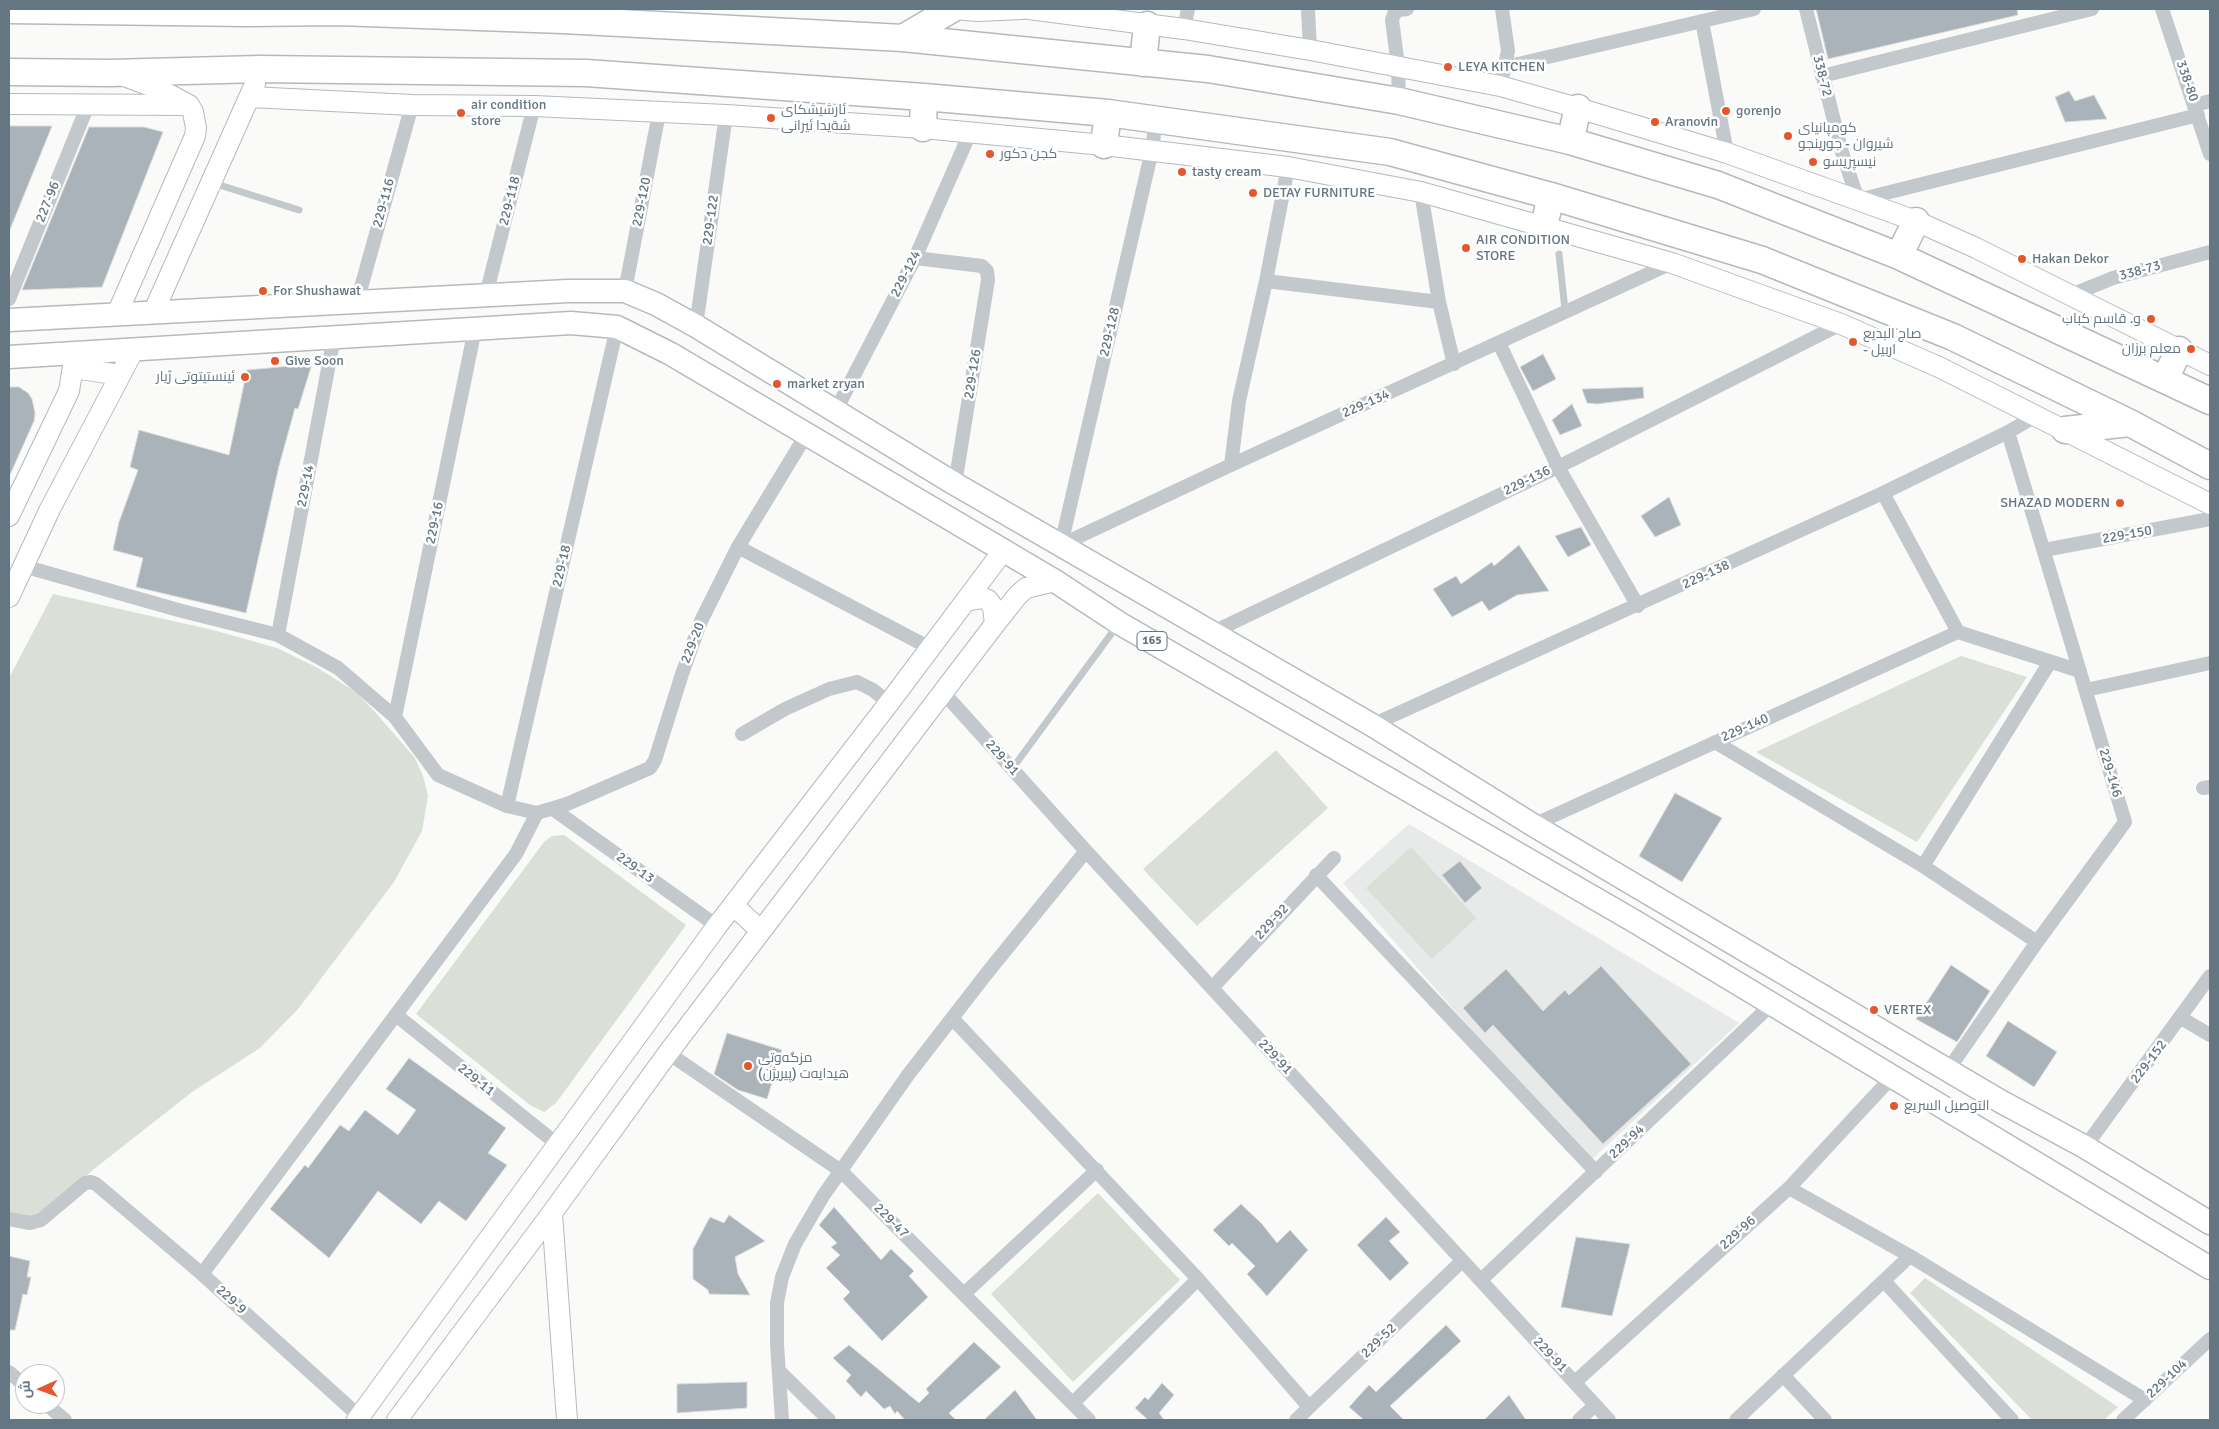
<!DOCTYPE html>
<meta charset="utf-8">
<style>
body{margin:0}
#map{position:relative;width:2219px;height:1429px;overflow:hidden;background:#fafaf8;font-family:Signika,Cairo,sans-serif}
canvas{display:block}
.frame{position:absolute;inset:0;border:10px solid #657683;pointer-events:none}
.north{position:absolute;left:15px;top:1364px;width:50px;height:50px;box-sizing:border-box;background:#fff;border:1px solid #c1c8cd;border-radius:50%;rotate:268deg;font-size:14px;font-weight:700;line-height:20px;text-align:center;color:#657683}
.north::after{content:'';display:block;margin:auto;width:18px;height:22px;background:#e4572e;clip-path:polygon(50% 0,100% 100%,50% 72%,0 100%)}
</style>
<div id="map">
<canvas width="2219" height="1429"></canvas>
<div class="frame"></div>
<div class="north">ش</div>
</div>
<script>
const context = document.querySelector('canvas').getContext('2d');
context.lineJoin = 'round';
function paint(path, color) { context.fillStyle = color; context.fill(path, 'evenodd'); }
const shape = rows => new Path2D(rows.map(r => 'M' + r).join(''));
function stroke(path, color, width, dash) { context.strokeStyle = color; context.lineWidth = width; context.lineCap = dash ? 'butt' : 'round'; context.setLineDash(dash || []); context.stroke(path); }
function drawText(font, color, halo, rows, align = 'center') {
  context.font = font + ' Signika,Cairo,sans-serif'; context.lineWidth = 5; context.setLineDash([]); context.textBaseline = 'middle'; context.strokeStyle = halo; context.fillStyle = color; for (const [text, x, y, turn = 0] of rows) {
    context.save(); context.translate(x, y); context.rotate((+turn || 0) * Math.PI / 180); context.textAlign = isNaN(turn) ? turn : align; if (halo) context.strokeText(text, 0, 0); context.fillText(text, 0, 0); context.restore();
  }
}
paint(shape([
 [1409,824,1739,1023,1588,1163,1343,883]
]), '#e8e9e9');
paint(shape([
 [53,594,213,630,277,648,316,667,356,692,375,712,415,758,423,776,428,796,422,831,394,882,298,1009,260,1048,192,1092,94,1169,42,1217,9,1215,9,678],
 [1961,656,2027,677,1917,842,1756,752],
 [1276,750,1328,808,1197,926,1143,869],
 [564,835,686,925,556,1103,544,1112,530,1105,416,1014,544,842,552,836],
 [1411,847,1476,918,1432,959,1366,888],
 [1098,1193,1180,1280,1073,1382,991,1294],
 [1925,1278,2118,1407,2104,1420,2032,1420,1910,1293]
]), '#dadfd7');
const building = shape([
 [1816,9,2017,9,2018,15,1828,59,1816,9],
 [2069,91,2075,101,2094,95,2107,119,2065,122,2055,97,2069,91],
 [9,126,52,126,9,232,9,126],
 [89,127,144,127,163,132,102,287,22,290,89,127],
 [1543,354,1556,379,1533,391,1520,367,1543,354],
 [312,364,298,409,295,408,279,466,246,613,136,587,143,558,113,550,119,522,138,470,130,467,139,430,229,455,247,370,312,364],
 [9,387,19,387,28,393,32,399,35,413,34,421,9,477,9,387],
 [1643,387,1644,398,1597,404,1587,403,1582,389,1643,387],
 [1572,404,1582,426,1560,435,1552,420,1572,404],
 [1669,497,1681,525,1655,537,1641,516,1669,497],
 [1581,527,1591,545,1568,557,1555,536,1581,527],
 [1519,545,1549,591,1517,595,1489,611,1482,601,1452,617,1433,589,1456,576,1461,584,1492,562,1494,566,1519,545],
 [1675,793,1722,818,1682,882,1639,856,1675,793],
 [1460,861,1482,888,1465,903,1442,875,1460,861],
 [1951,965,1990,991,1957,1042,1916,1019,1951,965],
 [1601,966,1691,1064,1603,1144,1493,1025,1485,1033,1463,1008,1506,969,1543,1011,1565,990,1569,995,1601,966],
 [2008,1021,2057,1052,2034,1087,1986,1056,2008,1021],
 [727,1033,782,1050,767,1099,738,1090,714,1074,727,1033],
 [409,1058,506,1128,488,1153,507,1165,466,1221,439,1201,421,1224,378,1191,329,1258,270,1209,305,1165,308,1168,340,1125,349,1131,365,1110,398,1135,416,1110,386,1089,409,1058],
 [1241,1204,1262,1224,1277,1243,1290,1230,1308,1250,1267,1296,1247,1274,1255,1266,1232,1243,1229,1246,1213,1230,1241,1204],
 [834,1207,881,1260,891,1249,914,1271,909,1276,928,1297,882,1341,843,1299,850,1292,826,1268,840,1255,831,1247,837,1243,819,1225,834,1207],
 [729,1215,765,1241,735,1257,738,1274,750,1295,709,1294,708,1290,693,1279,693,1249,710,1217,724,1223,729,1215],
 [1386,1217,1400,1232,1389,1241,1409,1263,1390,1281,1357,1245,1386,1217],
 [1576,1237,1630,1244,1612,1316,1561,1307,1576,1237],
 [9,1256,30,1261,27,1277,31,1277,27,1295,23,1294,15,1330,9,1330,9,1256],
 [1446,1325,1461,1341,1390,1406,1404,1420,1364,1420,1349,1407,1369,1385,1376,1392,1446,1325],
 [974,1342,1001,1367,949,1413,956,1420,905,1420,897,1411,895,1414,890,1406,884,1409,866,1391,861,1397,846,1381,851,1375,833,1358,849,1345,919,1403,929,1393,926,1389,974,1342],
 [747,1382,747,1408,677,1413,677,1384,747,1382],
 [1162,1383,1174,1395,1159,1413,1164,1420,1148,1420,1135,1408,1145,1397,1148,1400,1162,1383],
 [1015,1390,1037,1420,984,1420,1015,1390],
 [1509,1395,1526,1420,1484,1420,1509,1395]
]);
paint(building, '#aab3b9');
stroke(building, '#dcdcda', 1);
const secondary = shape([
 [954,9,978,11,1022,9],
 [1029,9,1184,29,1310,50,1500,86,1578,108,1727,153,1916,221,1976,248,2210,365],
 [250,97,412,105,534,106,726,115,923,128,1104,145,1288,167,1421,192,1672,263,1841,324,1941,368,2210,504],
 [9,104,187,105],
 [153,313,255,84],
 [117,314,195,136,196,128,193,112,189,105,159,89,124,76],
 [74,368,120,375],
 [9,516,69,391,75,354],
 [9,597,50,509,133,351],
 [966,601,982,598,988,600,993,607,995,624],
 [733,905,761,931],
 [552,1213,567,1420],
 [357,1420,717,926,889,703,1003,551],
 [397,1420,552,1213,668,1053,995,624,1018,595,1026,588,1055,581]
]);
const primary = shape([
 [9,320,568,291,625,291,656,304,696,326,955,484,1372,725,1533,825,2000,1101,2085,1147,2210,1223],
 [9,357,571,323,617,327,671,354,1055,581,1119,623,1634,921,2210,1268]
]);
const highway = shape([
 [9,10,247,13,338,12,563,20,903,38,1208,69,1399,101,1570,141,1718,185,1899,256,2210,401],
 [903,38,952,9],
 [1143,63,1147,25],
 [9,72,110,73,260,69,586,73,924,97,1108,113,1390,152,1551,196,1762,260,1953,337,2130,423,2210,466],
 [923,128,924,97],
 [1570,141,1578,108],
 [1104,145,1108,113],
 [1544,226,1551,196],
 [1899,256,1916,221],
 [2165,379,2179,350],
 [2065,430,2130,423]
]);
stroke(secondary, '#b3babf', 22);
stroke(primary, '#b5babe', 25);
stroke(highway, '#b4b9bd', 29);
stroke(shape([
 [213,183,299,210],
 [1559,254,1565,310],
 [1012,769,1117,626]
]), '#c3c8cc', 7);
stroke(shape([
 [1308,9,1310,50],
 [1502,9,1508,51,1503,74],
 [1806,9,1841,149,1858,200,2198,115],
 [2162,9,2210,154],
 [1702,21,1727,153],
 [1184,29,1188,9],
 [1505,67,1754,9],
 [1822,76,2092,9],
 [1399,101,1398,66,1392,20,1394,14,1399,10,1407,9],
 [2195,105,2210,101],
 [1421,192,1439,302,1454,364],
 [915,258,982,266,987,271,988,280,955,484],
 [1266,281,1439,302],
 [625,291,659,113],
 [486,295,534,106],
 [2071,295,2113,278,2210,252],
 [9,299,88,105],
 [357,302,412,105],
 [696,326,726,115],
 [1499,343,1558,467,1638,606],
 [835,412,915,258,970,133],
 [1231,465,1239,401,1266,281,1288,167],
 [1883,493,1958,632,2080,671],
 [1061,545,1231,465,1672,263],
 [1061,545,1152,150,1156,119],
 [738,547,930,648],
 [2044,550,2210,519],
 [23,566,182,611,278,635,338,668,395,717,438,775,507,806,537,813,567,804,650,768,655,760,682,674,701,621,738,547,806,435],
 [1211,633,1558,467,1841,324],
 [278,635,334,337],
 [2086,690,2210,663],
 [943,692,1086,851,1609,1420],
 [395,717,475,329],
 [1372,725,1883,493,2008,432,2036,416],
 [742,734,785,709,829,689,857,682,873,690,889,703],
 [1715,742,1923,866,2037,942],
 [2203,788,2210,787],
 [507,806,617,327],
 [553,809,717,926],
 [1533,825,1958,632],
 [1923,866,2050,662],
 [1316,875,1596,1172],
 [1212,988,1334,858],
 [396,1015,557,1144],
 [952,1018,1198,1279,1309,1407],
 [2181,1018,2210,1035],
 [668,1053,841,1171,1089,1420],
 [1948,1070,2037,942,2125,822,2008,432],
 [2085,1147,2210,976],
 [1789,1188,1910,1256,2145,1400],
 [9,1219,30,1223,41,1220,85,1183,91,1182,96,1184,202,1274,360,1417],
 [202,1274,516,854,537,813],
 [1481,1280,1772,1004],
 [1884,1281,2012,1420],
 [965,1293,1097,1170],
 [779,1371,829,1420],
 [9,1372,25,1386],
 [1783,1375,1825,1420],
 [1575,1382,1789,1188,1893,1076],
 [1073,1403,1198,1279],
 [46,1404,65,1420],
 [782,1420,777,1344,777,1303,782,1277,795,1244,823,1196,908,1075,987,973,1086,851],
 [1296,1420,1462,1261],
 [1579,1420,1595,1405],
 [1736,1420,1910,1256],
 [2123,1420,2210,1339]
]), '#c3c8cc', 14);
stroke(secondary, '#fff', 20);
stroke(primary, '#fff', 22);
stroke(highway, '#fff', 26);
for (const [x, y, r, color] of [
 [1448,67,5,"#e4572e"],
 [1726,111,5,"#e4572e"],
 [461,113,5,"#e4572e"],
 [771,118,5,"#e4572e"],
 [1655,122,5,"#e4572e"],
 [1788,136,5,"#e4572e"],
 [990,154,5,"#e4572e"],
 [1813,162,5,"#e4572e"],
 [1182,172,5,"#e4572e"],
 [1253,193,5,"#e4572e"],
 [1466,248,5,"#e4572e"],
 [2022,259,5,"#e4572e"],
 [263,291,5,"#e4572e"],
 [2151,319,5,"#e4572e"],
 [1853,342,5,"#e4572e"],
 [2191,349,5,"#e4572e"],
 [275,361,5,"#e4572e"],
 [245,377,5,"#e4572e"],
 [777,384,5,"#e4572e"],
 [2120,503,5,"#e4572e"],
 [1874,1010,5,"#e4572e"],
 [748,1066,5,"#e4572e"],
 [1894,1106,5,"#e4572e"]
]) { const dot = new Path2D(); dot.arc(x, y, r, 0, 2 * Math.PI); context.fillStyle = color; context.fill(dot); stroke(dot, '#fff', 2); }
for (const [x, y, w] of [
 [1152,641,30]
]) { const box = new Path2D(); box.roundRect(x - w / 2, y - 9.5, w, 19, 4); context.fillStyle = '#fff'; context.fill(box); stroke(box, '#657683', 1); }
drawText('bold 12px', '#657683', null, [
 ["165",1152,641]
]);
drawText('14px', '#657683', '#fff', [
 ["LEYA KITCHEN",1458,67],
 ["air condition",471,105],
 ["store",471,121],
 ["ئارشيشكاى",781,110],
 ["شةيدا ئيرانى",781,126],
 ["gorenjo",1736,111],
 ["Aranovin",1665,122],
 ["كومپانیای",1798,128],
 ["شیروان - جورینجو",1798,144],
 ["كجن دكور",1000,154],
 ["نيسپريسو",1823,162],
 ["tasty cream",1192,172],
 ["DETAY FURNITURE",1263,193],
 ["AIR CONDITION",1476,240],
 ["STORE",1476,256],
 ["Hakan Dekor",2032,259],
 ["For Shushawat",273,291],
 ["و. قاسم كباب",2141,319,"right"],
 ["صاج البديع",1863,334],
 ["- اربيل",1863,350],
 ["معلم برزان",2181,349,"right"],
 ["Give Soon",285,361],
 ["ئینستیتوتی ژیار",235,377,"right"],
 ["market zryan",787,384],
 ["SHAZAD MODERN",2110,503,"right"],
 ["VERTEX",1884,1010],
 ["مزگه‌وتی",758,1058],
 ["هیدایه‌ت (پیریژن)",758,1074],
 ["التوصيل السريع",1904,1106]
], 'left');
drawText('14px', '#657683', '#fff', [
 ["338-72",1822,76,76],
 ["338-80",2187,81,71],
 ["229-118",510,201,-76],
 ["227-96",48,202,-68],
 ["229-120",642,202,-79],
 ["229-116",384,203,-75],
 ["229-122",711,220,-82],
 ["338-73",2140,271,-15],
 ["229-124",906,274,-63],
 ["229-128",1110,332,-77],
 ["229-126",973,374,-81],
 ["229-134",1366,404,-24],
 ["229-136",1527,481,-26],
 ["229-14",306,486,-79],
 ["229-16",435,523,-78],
 ["229-150",2127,535,-10],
 ["229-18",562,566,-77],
 ["229-138",1706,575,-25],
 ["229-20",693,643,-69],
 ["229-140",1745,728,-24],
 ["229-91",1002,758,48],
 ["229-146",2110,773,73],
 ["229-13",635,868,36],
 ["229-92",1272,922,-47],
 ["229-91",1275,1057,47],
 ["229-152",2149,1062,-53],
 ["229-11",476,1080,39],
 ["229-94",1627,1142,-43],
 ["229-47",891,1221,45],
 ["229-96",1738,1233,-42],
 ["229-9",231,1300,42],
 ["229-52",1379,1341,-44],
 ["229-91",1550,1355,47],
 ["229-104",2167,1379,-43]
]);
</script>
